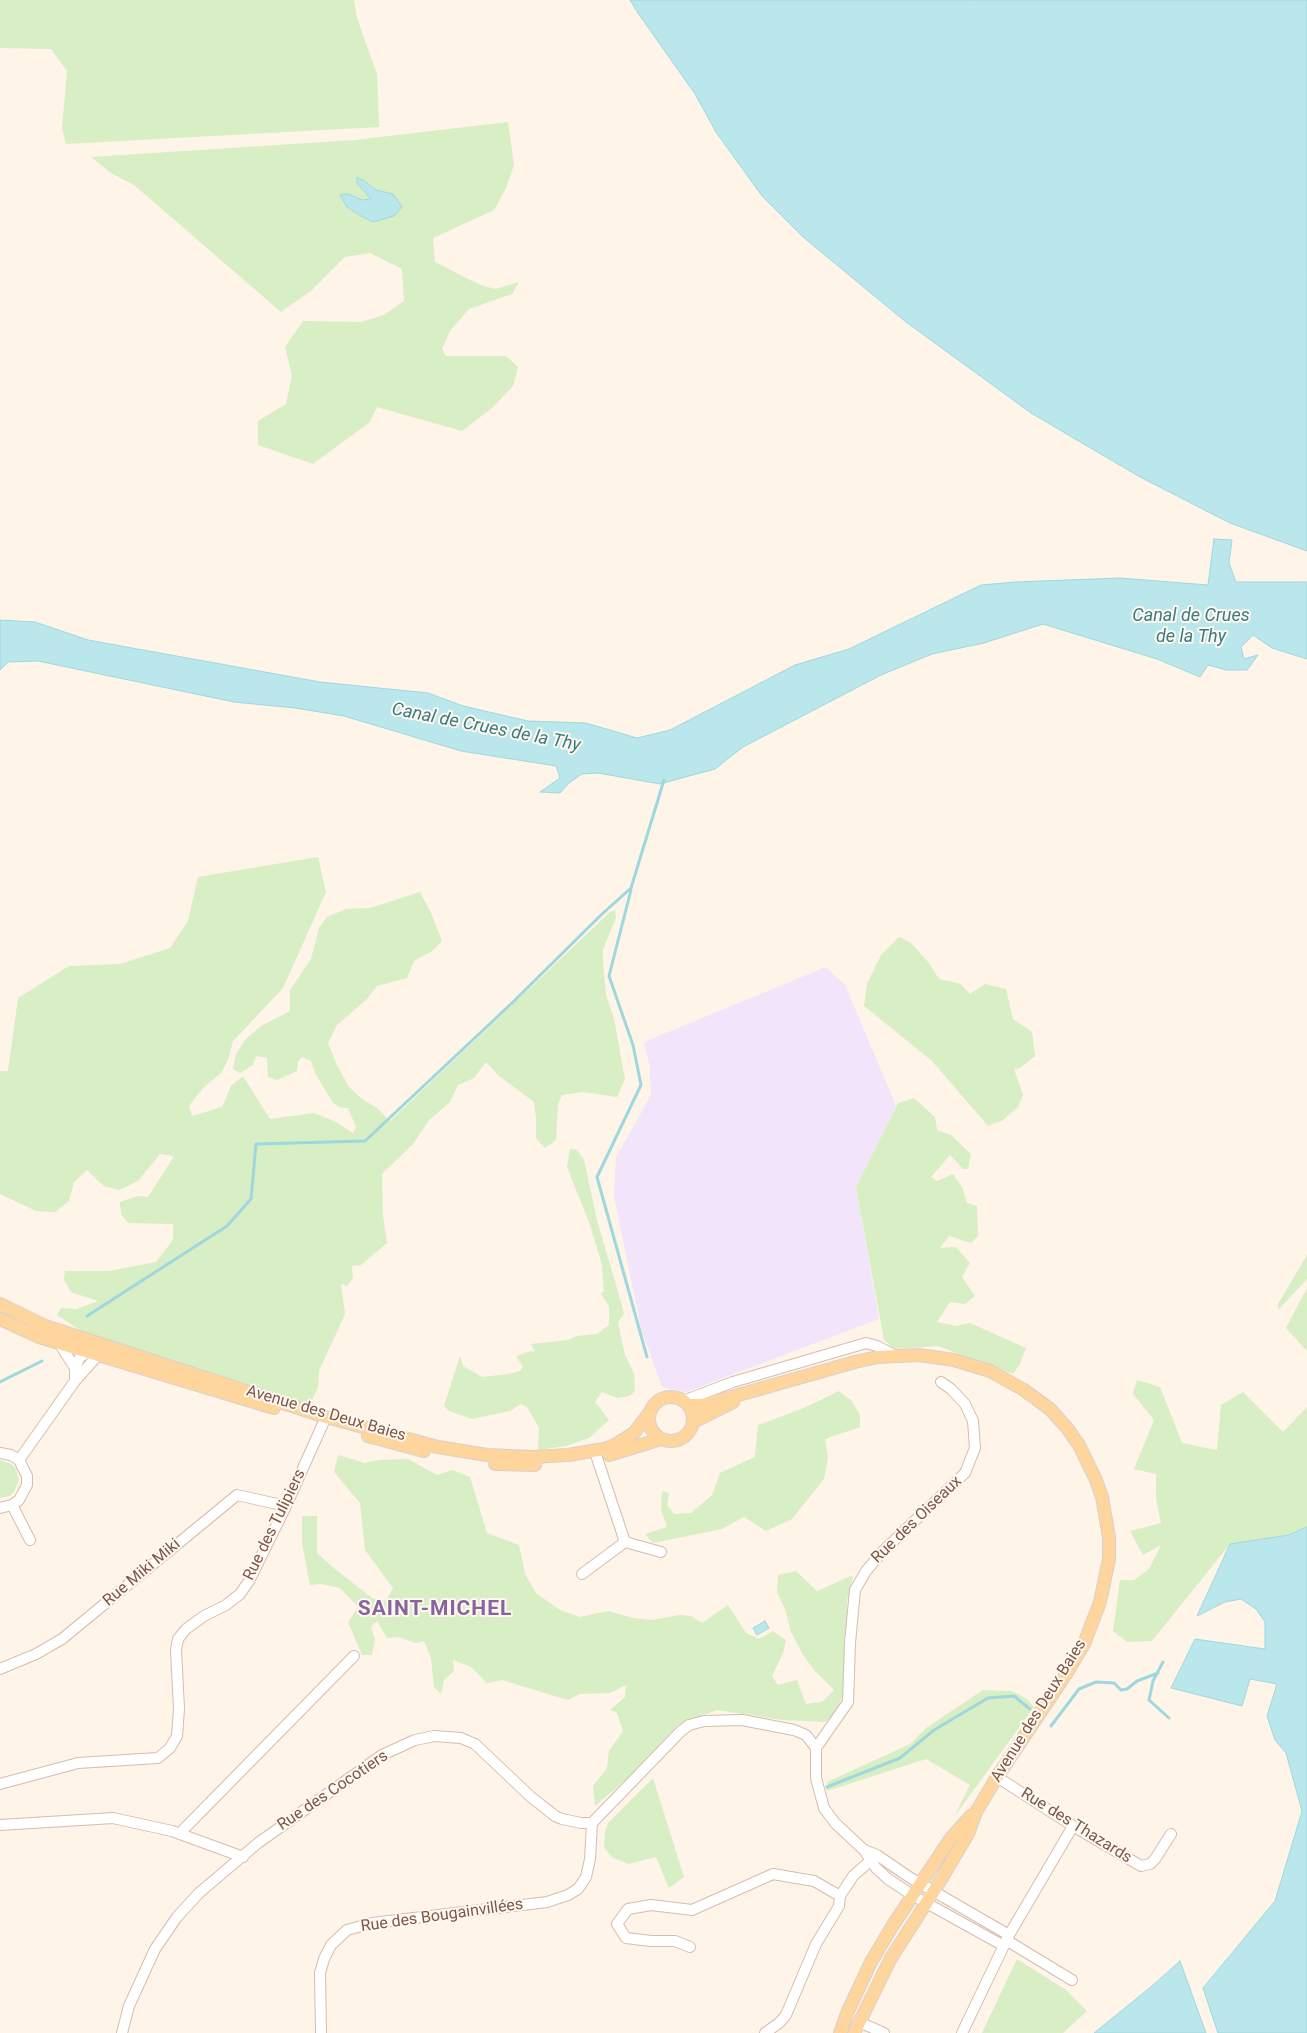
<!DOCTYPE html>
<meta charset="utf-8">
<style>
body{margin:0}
canvas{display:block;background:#fef4e8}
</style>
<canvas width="1307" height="2033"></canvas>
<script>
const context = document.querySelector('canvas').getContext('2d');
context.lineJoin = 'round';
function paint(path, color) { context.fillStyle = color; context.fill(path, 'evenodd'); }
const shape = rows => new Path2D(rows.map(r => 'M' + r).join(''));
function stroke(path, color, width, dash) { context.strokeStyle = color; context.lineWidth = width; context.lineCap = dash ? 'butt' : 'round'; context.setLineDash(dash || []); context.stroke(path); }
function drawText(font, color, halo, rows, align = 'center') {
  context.font = font + ' Roboto,sans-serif'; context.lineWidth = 4; context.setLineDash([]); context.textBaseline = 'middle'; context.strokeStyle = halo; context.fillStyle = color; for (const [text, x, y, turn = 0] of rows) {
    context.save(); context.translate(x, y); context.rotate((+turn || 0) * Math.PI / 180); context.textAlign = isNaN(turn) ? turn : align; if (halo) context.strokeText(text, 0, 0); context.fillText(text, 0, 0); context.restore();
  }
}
paint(shape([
 [826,967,845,985,896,1106,856,1187,879,1319,686,1392,662,1387,641,1328,614,1196,616,1158,651,1095,650,1067,644,1044,649,1040]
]), '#f1e4fb');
paint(shape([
 [0,0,354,0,357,18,377,74,379,127,66,144,62,128,67,71,51,49,0,48],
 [508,122,514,165,506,188,494,210,433,238,435,262,470,280,483,286,496,289,519,282,512,294,469,309,450,331,442,349,446,356,506,356,518,367,513,386,492,408,462,431,377,407,370,422,313,464,258,445,258,421,286,404,292,375,285,347,303,321,361,322,384,315,404,301,402,269,370,253,345,257,312,290,281,312,134,185,111,173,91,157,355,140],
 [363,180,376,190,393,194,382,219,373,222,348,194,362,200,372,199,357,183],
 [318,857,326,892,283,988,233,1041,228,1060,221,1073,203,1088,189,1106,192,1116,222,1107,231,1086,243,1076,270,1119,314,1113,336,1122,353,1133,356,1127,348,1108,341,1108,333,1103,315,1073,311,1061,302,1057,298,1062,297,1071,277,1080,268,1077,267,1058,256,1056,253,1065,240,1073,233,1069,236,1054,246,1039,261,1026,290,1011,290,990,311,959,319,928,327,917,346,909,370,908,420,892,431,913,442,941,432,951,414,961,407,978,377,986,366,1000,337,1025,328,1043,337,1065,349,1087,362,1099,377,1108,390,1121,610,912,615,910,616,918,603,949,603,962,606,995,614,1019,625,1079,617,1097,583,1092,562,1095,558,1104,556,1140,545,1148,536,1138,536,1118,534,1102,499,1076,486,1062,474,1078,458,1085,450,1102,429,1120,413,1144,382,1174,383,1216,387,1243,361,1265,352,1266,353,1278,347,1286,341,1284,345,1314,319,1371,318,1387,310,1405,83,1332,57,1315,61,1308,77,1309,98,1301,71,1292,64,1280,65,1271,109,1271,156,1262,173,1240,173,1224,128,1223,121,1214,120,1202,137,1196,148,1197,174,1156,160,1154,138,1181,119,1190,104,1186,87,1170,74,1182,69,1201,55,1212,36,1211,0,1194,0,1071,8,1071,18,998,69,966,120,964,170,948,188,921,198,877],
 [899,937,911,943,929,963,939,979,961,984,970,994,985,984,1006,989,1013,1019,1032,1032,1035,1056,1020,1068,1014,1069,1023,1095,1018,1107,1003,1120,988,1126,932,1061,864,1006,867,984,881,955],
 [914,1098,935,1117,937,1130,951,1135,971,1154,968,1169,963,1169,950,1155,931,1177,937,1181,953,1174,962,1187,967,1203,977,1206,978,1236,971,1243,949,1236,940,1248,956,1247,970,1263,962,1277,975,1296,965,1304,950,1302,937,1322,956,1326,970,1323,1026,1348,1020,1364,1013,1374,938,1346,894,1349,884,1340,856,1187,898,1103],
 [570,1149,577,1150,584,1160,597,1220,621,1302,624,1314,618,1322,620,1333,625,1355,634,1374,635,1388,634,1392,629,1396,618,1398,602,1392,595,1402,609,1420,589,1438,566,1446,538,1450,539,1428,527,1407,521,1404,510,1411,472,1419,449,1411,444,1406,460,1356,463,1366,482,1377,509,1374,520,1371,523,1367,516,1356,531,1351,535,1353,531,1344,568,1340,577,1336,597,1334,609,1325,609,1306,601,1294,604,1291,602,1265,590,1225,567,1167],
 [1307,1255,1307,1279,1278,1310,1278,1304],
 [1307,1288,1307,1351,1286,1328],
 [1137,1380,1160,1387,1182,1443,1217,1450,1221,1405,1243,1392,1283,1432,1307,1407,1307,1527,1289,1535,1230,1544,1152,1641,1127,1642,1113,1631,1120,1580,1134,1580,1149,1569,1161,1545,1143,1555,1130,1531,1161,1523,1156,1498,1156,1474,1134,1469,1154,1420,1133,1394],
 [839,1391,852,1401,860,1415,860,1427,825,1439,828,1458,824,1479,792,1519,766,1531,744,1517,722,1529,653,1543,645,1534,667,1527,661,1510,662,1491,669,1493,667,1505,674,1514,691,1513,712,1495,720,1473,755,1457,758,1425,804,1408],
 [338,1455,365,1463,379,1460,408,1459,437,1475,452,1470,470,1477,487,1533,519,1545,525,1574,536,1593,560,1610,580,1617,608,1611,633,1618,652,1620,679,1615,691,1616,702,1623,728,1605,746,1633,759,1639,773,1631,786,1640,783,1653,772,1676,778,1685,797,1680,806,1704,822,1702,834,1690,815,1671,803,1655,791,1632,785,1609,777,1592,778,1575,796,1571,817,1591,851,1576,853,1577,847,1600,846,1667,843,1695,833,1717,825,1722,782,1720,717,1710,678,1725,629,1777,595,1806,593,1786,607,1768,609,1751,623,1731,617,1713,610,1710,625,1697,626,1685,610,1693,580,1694,568,1700,502,1680,487,1683,471,1667,453,1660,454,1671,444,1680,441,1694,434,1687,431,1658,424,1641,415,1643,399,1637,387,1638,377,1621,371,1627,375,1640,372,1655,362,1655,348,1622,358,1607,340,1588,321,1584,310,1585,302,1543,302,1516,317,1516,317,1553,335,1569,372,1598,386,1601,393,1588,365,1550,360,1503,334,1472],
 [0,1460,11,1464,16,1469,19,1480,14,1492,10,1496,0,1498],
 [983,1690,1012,1691,1027,1699,1034,1707,954,1817,970,1785,926,1759,827,1791,827,1782,910,1744,926,1728],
 [653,1778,684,1877,669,1888,656,1857,629,1864,613,1858,604,1848,605,1832,608,1823],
 [1017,1959,1066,1990,1087,2011,1063,2033,982,2033]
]), '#d8eec4');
const water = shape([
 [630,0,1307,0,1307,551,1230,523,1140,477,1031,413,906,322,803,237,762,196,716,132,695,94,638,13,630,0],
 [357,178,363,180,376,190,393,194,402,207,394,216,373,222,361,216,347,207,340,195,348,194,362,200,371,199,357,183,357,178],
 [1214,539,1232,540,1229,563,1236,582,1307,582,1307,659,1272,648,1253,635,1241,647,1244,659,1258,655,1247,670,1226,670,1208,665,1200,677,1157,659,1043,624,984,643,932,654,881,675,743,747,715,769,660,784,598,773,582,774,569,783,560,793,540,792,560,778,556,766,461,751,344,716,295,708,234,702,38,661,8,662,0,670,0,620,35,622,88,640,320,682,428,693,463,706,528,721,586,723,637,738,670,730,795,665,849,649,981,585,1015,582,1120,578,1208,585,1214,539],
 [1307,1527,1307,2033,1218,2033,1203,1988,1275,1901,1302,1811,1286,1753,1275,1740,1267,1716,1277,1684,1250,1679,1242,1706,1171,1688,1195,1639,1265,1649,1265,1622,1256,1609,1241,1599,1225,1602,1197,1616,1230,1544,1289,1535,1307,1527],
 [765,1621,769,1628,757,1635,753,1628,765,1621],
 [1180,1961,1206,2033,1094,2033,1152,1986,1180,1961]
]);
paint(water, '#b9e7eb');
stroke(water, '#9ed8de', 1);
stroke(shape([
 [631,890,609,976,633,1045,641,1085,597,1177,647,1357],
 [87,1316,227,1226,251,1199,256,1144,365,1141,512,1003,601,915,631,888,664,780],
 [0,1382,42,1361],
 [1163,1662,1153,1681,1149,1700,1169,1718],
 [1051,1726,1079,1689,1096,1682,1114,1683,1121,1690,1127,1689,1137,1681,1158,1673],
 [827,1787,900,1758,934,1730,988,1698,1014,1696,1030,1709]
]), '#9ed8de', 3);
const minor = shape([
 [59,1343,75,1368],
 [75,1381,75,1368,80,1357,92,1350],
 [683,1401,733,1382,866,1343,877,1346,896,1356],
 [0,1453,11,1455,19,1460,27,1476,27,1485,19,1500,12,1505,0,1508],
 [19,1460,75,1381,99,1354],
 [12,1505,30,1540],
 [625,1542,661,1552],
 [582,1574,625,1542,597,1458],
 [0,1669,36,1654,62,1639,237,1495,286,1506],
 [816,1748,848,1702,850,1643,855,1590,866,1571,884,1550,965,1473,975,1448,973,1421,965,1404,951,1389,941,1382],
 [997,1777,1073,1826,1141,1866,1150,1864,1155,1859,1171,1834],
 [0,1784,78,1763,158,1758,170,1748,177,1736,179,1709,176,1650,178,1639,186,1629,204,1616,226,1605,240,1594,249,1581,286,1506,326,1417],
 [0,1825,113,1818,172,1831,243,1857],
 [179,1834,354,1656],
 [864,1850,877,1855,909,1877,1009,1935],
 [1006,1940,1072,1980],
 [690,1947,675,1941,651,1941,626,1938,617,1924,628,1909,651,1905,692,1910,773,1874,814,1881,840,1896],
 [859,2022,884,2033],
 [122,2033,129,2006,155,1949,177,1917,199,1893,258,1843,382,1755,415,1740,434,1736,461,1738,475,1744,531,1797,555,1816,562,1819,581,1823,592,1823,681,1731,689,1725,704,1721,742,1720,794,1730,806,1735,816,1748,816,1778,824,1808,835,1823,864,1850,876,1868,888,1879,912,1895,1004,1946],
 [321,2033,320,1973,324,1959,331,1945,347,1930,372,1923,547,1902,568,1895,578,1889,586,1877,590,1859,592,1823],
 [765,2033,779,2023,786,2015,816,1944,839,1906,840,1896,853,1876,870,1861],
 [962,2033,1009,1935,1073,1826]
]);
const major = shape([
 [0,1304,45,1326,326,1417,438,1447,487,1455,533,1457,568,1455,604,1449,615,1445,634,1433,650,1412],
 [0,1319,39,1337,274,1408],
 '649 1419a22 22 0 1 1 44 0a22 22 0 1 1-44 0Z',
 [688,1405,703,1405,855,1362,878,1357,919,1355,954,1360,990,1371,1024,1390,1050,1409,1067,1428,1079,1445,1096,1480,1102,1497,1109,1537,1109,1559,1100,1602,1084,1644,1068,1671,997,1777,976,1812,968,1834,934,1891,891,1958,854,2033],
 [693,1422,733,1402],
 [368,1436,424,1451],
 [609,1455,661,1439],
 [495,1464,535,1465],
 [840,2033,848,2011,871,1962,893,1925,951,1838,972,1815]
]);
stroke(minor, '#d5bdaf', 12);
stroke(major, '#dad0cc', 14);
stroke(minor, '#fff', 10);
stroke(major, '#ffd59e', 12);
drawText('16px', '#7c5848', '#fff8f0', [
 ["Avenue des Deux Baies",326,1414,16],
 ["Rue des Oiseaux",917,1520,-44],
 ["Rue des Tulipiers",275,1525,-64],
 ["Rue Miki Miki",142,1573,-40],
 ["Avenue des Deux Baies",1039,1711,-58],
 ["Rue des Cocotiers",333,1791,-34],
 ["Rue des Thazards",1076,1826,32],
 ["Rue des Bougainvillées",442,1916,-8]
]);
drawText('italic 18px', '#3a7b82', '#fff8f0', [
 ["Canal de Crues",1191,616],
 ["de la Thy",1191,637],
 ["Canal de Crues de la Thy",486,728,11]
]);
context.letterSpacing = '1px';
drawText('bold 21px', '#88649f', '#fff8f0', [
 ["SAINT-MICHEL",435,1610]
]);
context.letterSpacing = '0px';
</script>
